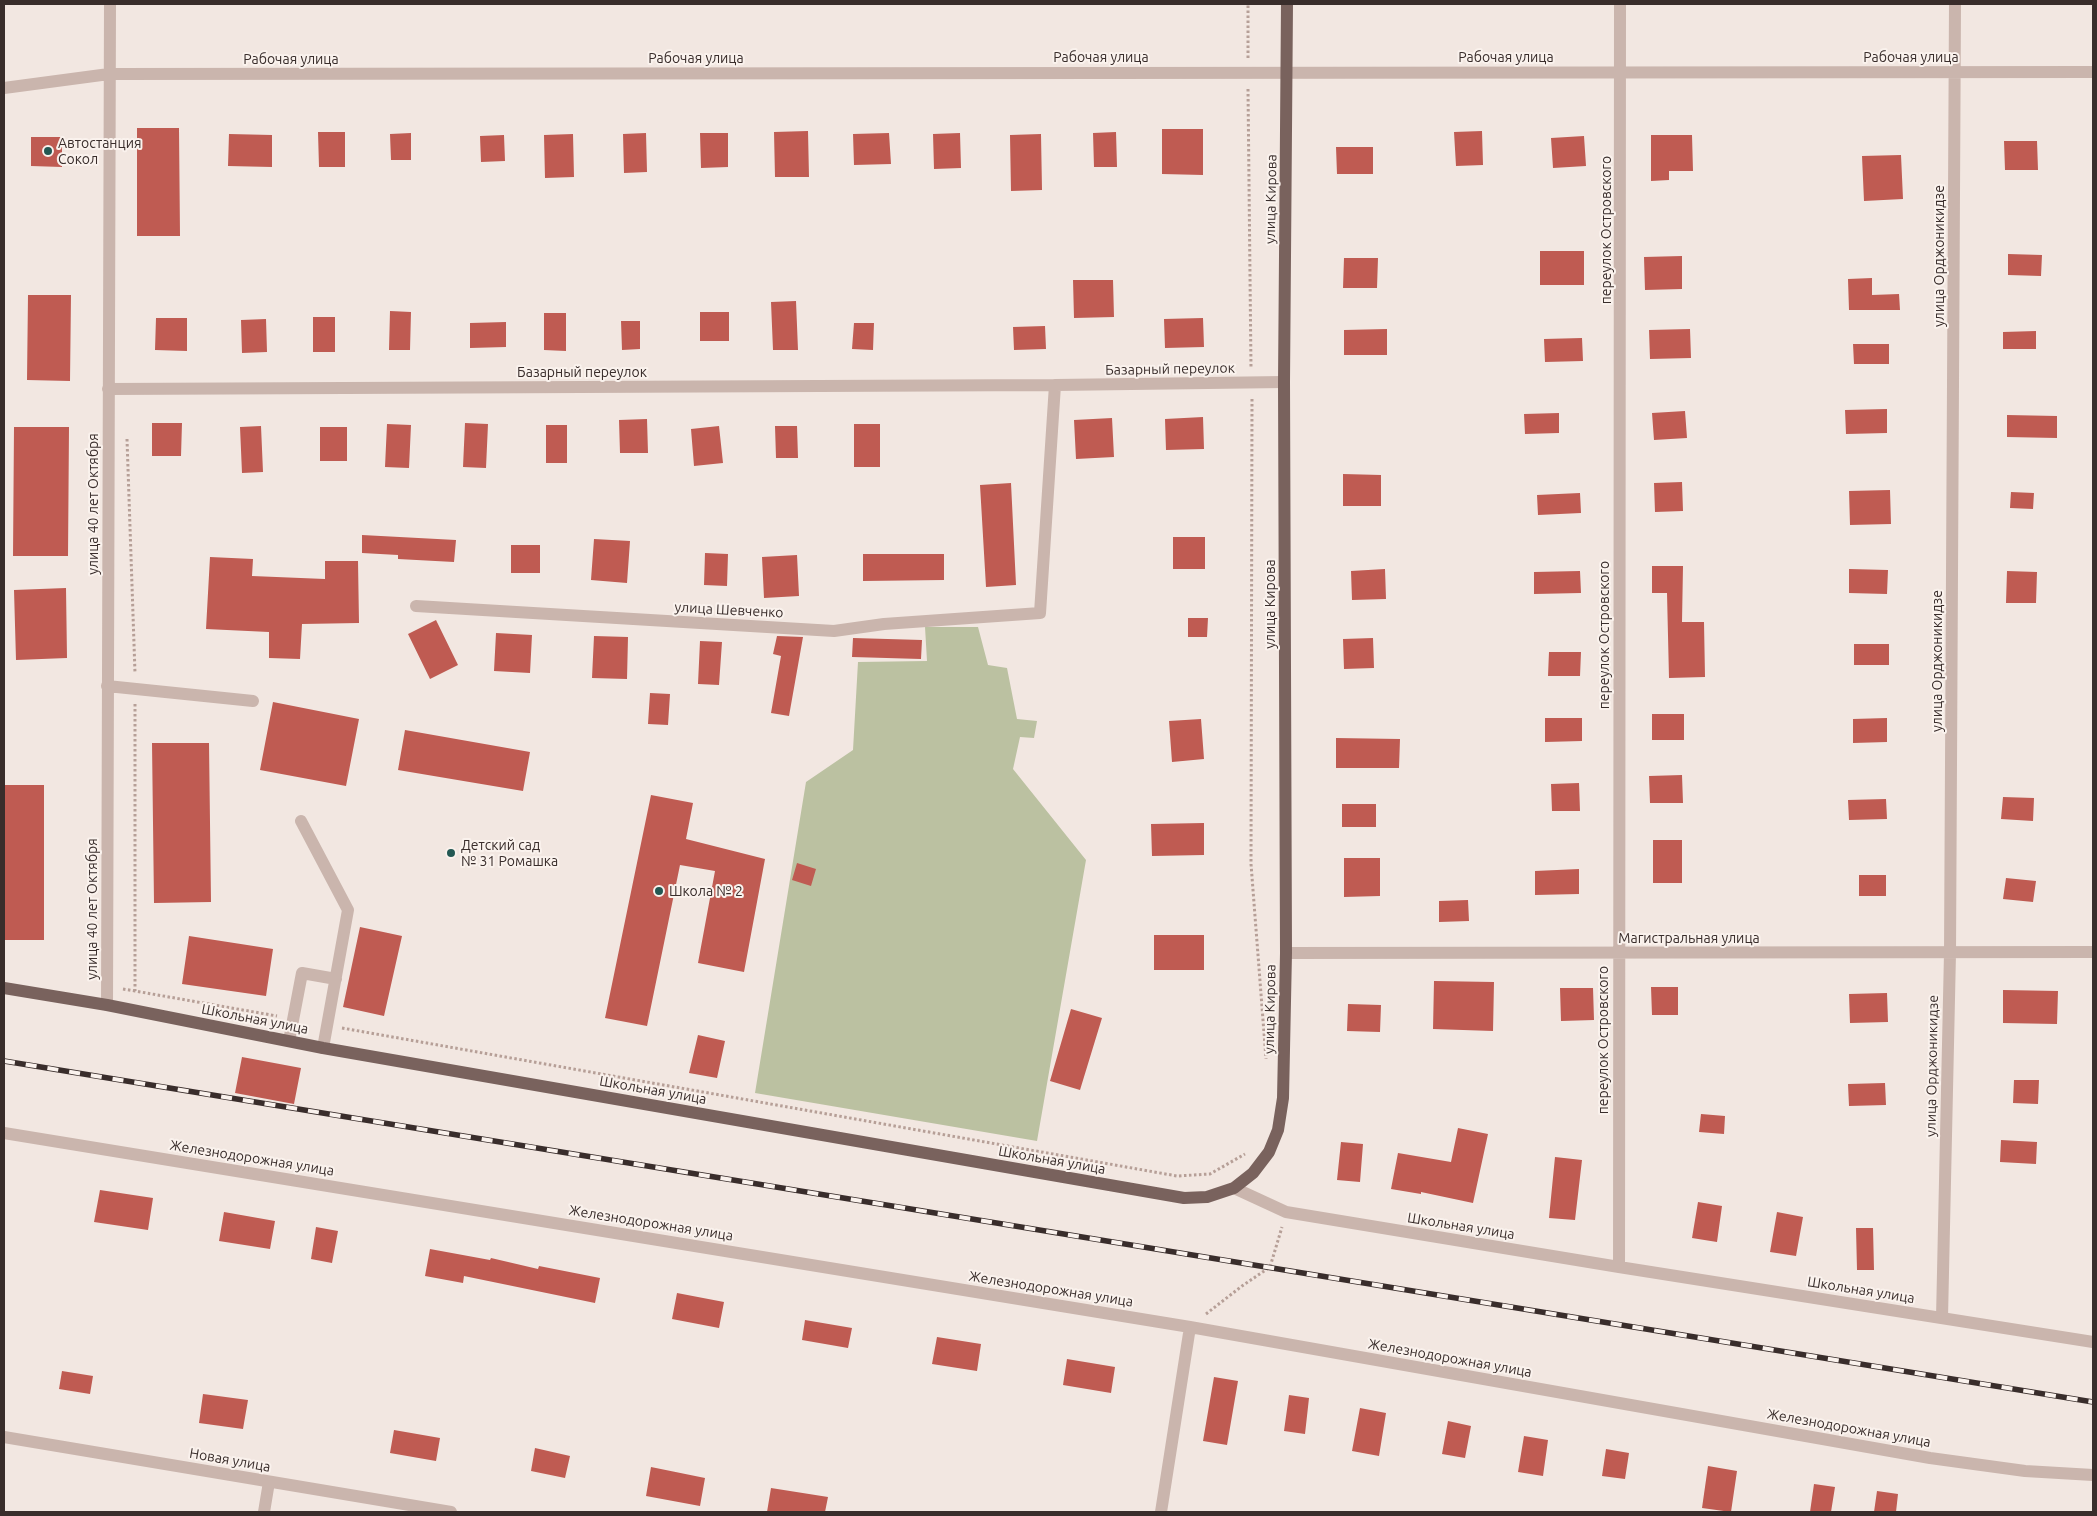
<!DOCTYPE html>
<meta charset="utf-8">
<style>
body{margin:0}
#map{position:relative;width:2097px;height:1516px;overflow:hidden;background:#f2e7e1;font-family:Ubuntu,sans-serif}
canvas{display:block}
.frame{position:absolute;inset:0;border:5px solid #392d2b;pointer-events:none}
</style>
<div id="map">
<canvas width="2097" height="1516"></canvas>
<div class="frame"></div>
</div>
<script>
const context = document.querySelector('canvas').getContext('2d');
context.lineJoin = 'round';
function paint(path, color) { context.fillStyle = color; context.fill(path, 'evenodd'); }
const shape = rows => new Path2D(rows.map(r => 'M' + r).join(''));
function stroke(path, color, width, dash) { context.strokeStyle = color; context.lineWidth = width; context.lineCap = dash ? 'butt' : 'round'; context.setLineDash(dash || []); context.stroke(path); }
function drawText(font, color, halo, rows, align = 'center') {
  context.font = font + ' Ubuntu,sans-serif'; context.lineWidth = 4; context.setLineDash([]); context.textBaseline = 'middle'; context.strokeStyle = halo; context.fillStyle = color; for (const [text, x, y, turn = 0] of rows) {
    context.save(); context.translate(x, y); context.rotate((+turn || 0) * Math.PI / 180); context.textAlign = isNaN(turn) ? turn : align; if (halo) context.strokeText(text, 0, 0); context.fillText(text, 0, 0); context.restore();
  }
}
paint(shape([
 [925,627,978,627,988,665,1007,668,1017,719,1037,721,1034,738,1020,737,1013,769,1086,860,1037,1141,755,1093,806,782,853,750,858,662,927,661]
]), '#bbc1a1');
paint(shape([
 [137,128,179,128,180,236,137,236],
 [1162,129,1203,129,1203,175,1162,174],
 [808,131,809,177,775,177,774,132],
 [1482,131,1483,165,1456,166,1454,132],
 [318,132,345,132,345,167,319,167],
 [1116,132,1117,167,1094,167,1093,133],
 [411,133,411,160,391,160,390,134],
 [646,133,647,172,624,173,623,134],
 [700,133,728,133,728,167,701,168],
 [889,133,891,164,854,165,853,134],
 [960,133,961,168,934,169,933,134],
 [229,134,272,135,272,167,228,166],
 [573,134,574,177,545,178,544,135],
 [1041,134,1042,190,1011,191,1010,135],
 [504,135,505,161,481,162,480,136],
 [1651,135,1692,135,1693,171,1669,171,1669,180,1651,181],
 [1584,136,1586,166,1553,168,1551,138],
 [31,137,62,137,62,167,31,166],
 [2004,141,2037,141,2038,170,2005,170],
 [1336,147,1373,147,1373,174,1337,174],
 [1901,155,1903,199,1864,201,1862,156],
 [1540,251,1584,251,1584,285,1540,285],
 [2008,254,2042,255,2041,276,2008,275],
 [1682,256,1682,289,1645,290,1644,257],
 [1344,258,1378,258,1377,288,1343,288],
 [1872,278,1872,295,1899,294,1900,310,1849,310,1848,279],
 [1073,280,1113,280,1114,317,1074,318],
 [28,295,71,295,70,381,27,380],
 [796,301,798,350,773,350,771,302],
 [390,311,411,312,410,350,389,350],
 [700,312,729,312,729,341,700,341],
 [544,313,566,313,566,351,544,350],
 [313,317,335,317,335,352,313,352],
 [156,318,187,318,187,351,155,350],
 [1203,318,1204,347,1165,348,1164,319],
 [266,319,267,352,242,353,241,320],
 [621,321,640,321,640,349,622,350],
 [506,322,506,347,470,348,470,323],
 [854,323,874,323,873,350,852,349],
 [1045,326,1046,349,1014,350,1013,327],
 [1387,329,1387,355,1344,355,1344,330],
 [1690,329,1691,358,1650,359,1649,330],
 [2036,331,2036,349,2003,349,2003,332],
 [1582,338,1583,361,1545,362,1544,339],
 [1853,344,1889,344,1889,364,1854,364],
 [1887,409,1887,433,1846,434,1845,410],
 [1685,411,1687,438,1654,440,1652,413],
 [1559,413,1559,433,1525,434,1524,414],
 [2007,415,2057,416,2057,438,2007,437],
 [1203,417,1204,449,1166,450,1165,419],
 [1112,418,1114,457,1076,459,1074,420],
 [647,419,648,453,620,453,619,420],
 [152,423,182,423,181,456,152,456],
 [465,423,488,424,486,468,463,467],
 [387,424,411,425,409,468,385,467],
 [854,424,880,424,880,467,854,467],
 [546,425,567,425,567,463,546,463],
 [261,426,263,472,242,473,240,427],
 [719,426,723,463,694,466,691,429],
 [775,426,797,426,798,458,776,458],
 [14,427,69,427,68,556,13,556],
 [320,427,347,427,347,461,320,461],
 [1343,474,1381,475,1381,506,1343,506],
 [1682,482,1683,511,1655,512,1654,483],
 [1011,483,1016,585,986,587,980,485],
 [1890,490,1891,524,1850,525,1849,491],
 [2011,492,2034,493,2033,509,2010,508],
 [1580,493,1581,513,1538,515,1537,495],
 [362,535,456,540,454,562,398,559,398,555,362,553],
 [1173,537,1205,537,1205,569,1173,569],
 [594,539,630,541,627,583,591,580],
 [511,545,540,545,540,573,511,573],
 [705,553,728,554,727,586,704,585],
 [863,554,944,554,944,580,863,581],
 [797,555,799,596,764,598,762,557],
 [210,557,253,559,252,576,325,579,325,561,358,561,359,623,302,624,300,659,269,658,269,632,206,629],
 [1652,566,1683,566,1682,622,1704,622,1705,677,1669,678,1667,593,1652,593],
 [1385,569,1386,599,1352,600,1351,571],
 [1849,569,1888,570,1887,594,1849,593],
 [1580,571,1581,593,1534,594,1534,572],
 [2007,571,2037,572,2036,603,2006,603],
 [66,588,67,658,16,660,14,590],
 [1188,618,1208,618,1207,637,1188,637],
 [436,620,458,665,430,679,408,634],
 [496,633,532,635,530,673,494,671],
 [594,636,628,637,627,679,592,678],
 [777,636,803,637,789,716,771,713,781,656,773,654],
 [853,638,922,640,921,659,852,657],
 [1373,638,1374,668,1344,669,1343,639],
 [700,641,722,642,719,685,698,684],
 [1854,644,1889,644,1889,665,1854,665],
 [1549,652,1581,652,1580,676,1548,676],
 [650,693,670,694,668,725,648,724],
 [273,702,359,719,346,786,260,770],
 [1652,714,1684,714,1684,740,1652,740],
 [1545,718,1582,718,1582,741,1545,742],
 [1887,718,1887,742,1853,743,1853,719],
 [1201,719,1204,759,1172,762,1169,721],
 [405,730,530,752,523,791,398,770],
 [1336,738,1400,739,1399,768,1336,768],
 [152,743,209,743,211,902,154,903],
 [1682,775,1683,803,1650,803,1649,776],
 [1579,783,1580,811,1552,811,1551,784],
 [4,785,44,785,44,940,4,940],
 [651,795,693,803,686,839,765,859,744,972,698,963,715,871,680,865,647,1026,605,1018],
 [2003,797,2034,798,2033,821,2001,819],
 [1886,799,1887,819,1849,820,1848,800],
 [1342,804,1376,804,1376,827,1342,827],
 [1204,823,1204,855,1152,856,1151,824],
 [1653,840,1682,840,1682,883,1653,883],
 [1344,858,1380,858,1380,896,1344,897],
 [797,863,816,869,811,886,792,880],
 [1579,869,1579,894,1535,895,1535,871],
 [1859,875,1886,875,1886,896,1859,896],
 [2006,878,2036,881,2033,902,2003,899],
 [1468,900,1469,921,1439,922,1439,901],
 [360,927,402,936,384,1016,343,1007],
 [1154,935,1204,935,1204,970,1154,970],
 [189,936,273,949,266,996,182,984],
 [1434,981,1494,982,1493,1031,1433,1029],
 [1651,987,1678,987,1678,1015,1652,1015],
 [1560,988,1593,988,1594,1020,1561,1021],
 [2003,990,2058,991,2057,1024,2003,1023],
 [1887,993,1888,1022,1850,1023,1849,994],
 [1348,1004,1381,1005,1380,1032,1347,1031],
 [1071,1009,1102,1018,1080,1090,1050,1081],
 [698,1035,725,1041,717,1078,689,1073],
 [242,1057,301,1068,294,1104,235,1093],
 [2014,1080,2039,1080,2038,1104,2013,1103],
 [1885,1083,1886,1105,1849,1106,1848,1084],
 [1701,1114,1725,1116,1724,1134,1699,1132],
 [1458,1128,1488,1134,1473,1203,1421,1192,1421,1194,1391,1189,1398,1153,1451,1162],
 [2001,1140,2037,1142,2036,1164,2000,1162],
 [1341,1142,1363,1144,1360,1182,1337,1180],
 [1555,1157,1582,1160,1575,1220,1549,1218],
 [100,1190,153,1198,148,1230,94,1222],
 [1698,1202,1722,1206,1717,1242,1692,1238],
 [224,1212,275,1221,270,1249,219,1241],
 [1777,1212,1803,1217,1796,1256,1770,1252],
 [316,1227,338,1231,332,1263,311,1259],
 [1856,1228,1873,1228,1874,1270,1857,1270],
 [430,1249,490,1260,491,1258,538,1269,539,1266,600,1278,595,1303,464,1276,463,1283,425,1276],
 [677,1293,724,1302,719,1328,672,1319],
 [805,1320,852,1328,848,1348,802,1340],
 [937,1337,981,1344,977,1371,932,1364],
 [1067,1359,1115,1367,1111,1393,1063,1385],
 [62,1371,93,1376,90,1394,59,1389],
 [1214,1377,1238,1381,1227,1445,1203,1441],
 [203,1394,248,1400,243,1429,199,1423],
 [1289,1395,1309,1398,1305,1434,1284,1431],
 [1360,1408,1386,1413,1379,1456,1352,1451],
 [1448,1421,1471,1426,1465,1458,1442,1454],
 [394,1430,440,1438,436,1461,390,1453],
 [1524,1436,1548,1440,1543,1476,1518,1472],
 [535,1448,570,1456,565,1478,531,1471],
 [1606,1449,1629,1453,1625,1479,1602,1476],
 [1708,1466,1737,1471,1731,1512,1702,1508],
 [651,1467,705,1478,700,1506,646,1496],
 [1814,1484,1835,1487,1831,1512,1810,1512],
 [771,1488,828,1497,825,1512,767,1512],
 [1877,1491,1898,1494,1896,1512,1874,1512]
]), '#bf5b52');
stroke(shape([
 [1248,58,1248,4],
 [1248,89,1251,368],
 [1252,399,1251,864,1266,1059],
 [127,439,135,673],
 [135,704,135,991,277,1016],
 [123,989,135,991],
 [342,1028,1177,1176,1210,1174,1245,1154],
 [1206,1314,1242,1286,1270,1267,1282,1227]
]), '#b69f97', 3, [2.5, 2.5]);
stroke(shape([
 [4,88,109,74,2093,72],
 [108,389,1055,385,1284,382],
 [416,606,834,631,884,624,1040,613,1055,385],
 [107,686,253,701],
 [301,821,348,910,323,1048],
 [1286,953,2093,952],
 [107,1005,110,4],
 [289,1041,302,973,336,979],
 [4,1133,1190,1327,1930,1458,2025,1471,2093,1475],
 [1234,1188,1286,1212,1619,1267,2093,1342],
 [1619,1267,1620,4],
 [1942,1318,1950,953,1955,4],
 [4,1437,451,1512],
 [264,1512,269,1482],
 [1161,1512,1190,1327]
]), '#cab5ad', 12);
stroke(shape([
 [4,988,107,1005,323,1048,1184,1198,1207,1197,1234,1188,1253,1173,1269,1152,1278,1130,1283,1098,1286,953,1284,382,1287,4]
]), '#79625d', 12);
const rail = shape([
 [4,1061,2093,1402]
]);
stroke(rail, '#392d2b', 5.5);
stroke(rail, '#faf2ed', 4, [11]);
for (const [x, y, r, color] of [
 [48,151,5,"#235853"],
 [451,853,5,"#235853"],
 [659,891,5,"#235853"]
]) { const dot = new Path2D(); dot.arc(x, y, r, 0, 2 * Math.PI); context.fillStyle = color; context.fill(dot); stroke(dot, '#faf2ed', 2); }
drawText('14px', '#392d2b', '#faf2ed', [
 ["Рабочая улица",1101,57],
 ["Рабочая улица",1506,57],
 ["Рабочая улица",1911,57],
 ["Рабочая улица",696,58],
 ["Рабочая улица",291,59],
 ["улица Кирова",1271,199,-89],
 ["переулок Островского",1606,230,-90],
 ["улица Орджоникидзе",1939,256,-90],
 ["Базарный переулок",1170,369,-1],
 ["Базарный переулок",582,372],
 ["улица 40 лет Октября",93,504,-90],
 ["улица Кирова",1270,604,-90],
 ["улица Шевченко",729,610,3],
 ["переулок Островского",1604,635,-90],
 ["улица Орджоникидзе",1937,661,-90],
 ["улица 40 лет Октября",92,909,-90],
 ["Магистральная улица",1689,938],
 ["улица Кирова",1270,1009,-89],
 ["Школьная улица",255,1019,11],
 ["переулок Островского",1603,1040,-90],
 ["улица Орджоникидзе",1932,1066,-89],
 ["Школьная улица",653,1090,10],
 ["Железнодорожная улица",252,1158,9],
 ["Школьная улица",1052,1160,10],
 ["Железнодорожная улица",651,1223,9],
 ["Школьная улица",1461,1226,9],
 ["Железнодорожная улица",1051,1289,9],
 ["Школьная улица",1861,1290,9],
 ["Железнодорожная улица",1450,1358,10],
 ["Железнодорожная улица",1849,1428,10],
 ["Новая улица",230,1460,10]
]);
drawText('14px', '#392d2b', '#faf2ed', [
 ["Автостанция",58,143],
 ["Сокол",58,159],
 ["Детский сад",461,845],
 ["№ 31 Ромашка",461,861],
 ["Школа № 2",669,891]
], 'left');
</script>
